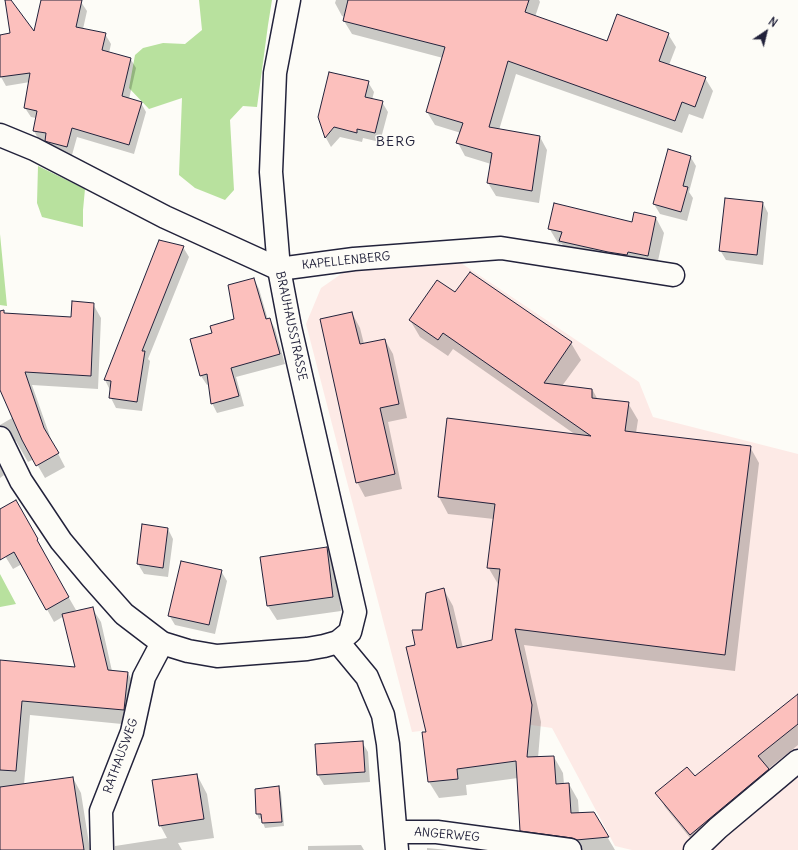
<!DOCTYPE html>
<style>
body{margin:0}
#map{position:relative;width:798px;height:850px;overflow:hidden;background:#fdfcf7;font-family:Delius,sans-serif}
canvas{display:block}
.north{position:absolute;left:746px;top:12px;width:40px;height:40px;-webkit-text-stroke:3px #fdfcf7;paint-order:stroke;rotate:35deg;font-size:11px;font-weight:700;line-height:16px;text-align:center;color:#22223b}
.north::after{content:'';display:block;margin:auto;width:14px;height:18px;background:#22223b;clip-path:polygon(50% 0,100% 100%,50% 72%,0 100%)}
</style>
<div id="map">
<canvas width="798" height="850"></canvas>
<div class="north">N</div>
</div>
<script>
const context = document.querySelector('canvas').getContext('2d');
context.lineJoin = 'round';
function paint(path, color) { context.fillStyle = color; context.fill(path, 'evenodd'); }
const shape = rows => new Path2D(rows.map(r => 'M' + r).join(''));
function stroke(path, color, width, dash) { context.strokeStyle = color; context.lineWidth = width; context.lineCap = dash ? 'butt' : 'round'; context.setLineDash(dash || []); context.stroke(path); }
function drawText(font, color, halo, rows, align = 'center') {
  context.font = font + ' Delius,sans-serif'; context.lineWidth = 3; context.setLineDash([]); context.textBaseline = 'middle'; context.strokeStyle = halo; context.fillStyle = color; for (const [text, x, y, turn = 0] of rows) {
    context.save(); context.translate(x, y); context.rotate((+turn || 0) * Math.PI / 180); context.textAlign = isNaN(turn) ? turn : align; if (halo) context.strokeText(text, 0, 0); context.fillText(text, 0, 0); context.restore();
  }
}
paint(shape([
 [455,259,639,382,653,417,798,454,798,850,632,850,615,846,552,728,503,721,412,732,306,324,321,288,357,263]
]), '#fdeae6');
paint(shape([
 [199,0,272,0,268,25,257,107,243,106,230,120,234,190,225,200,195,188,179,175,182,98,149,109,129,88,135,55,143,48,163,43,185,44,202,30],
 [38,166,85,189,83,210,83,227,42,217,37,203],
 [0,234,7,306,0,305],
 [0,574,16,604,0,607]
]), '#b8e19e');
paint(shape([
 [6,0,10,0,35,33,42,0,72,0,81,2,87,11,83,29,105,34,111,44,109,53,130,58,136,68,129,99,141,103,146,112,134,154,77,137,72,155,51,150,46,141,39,140,34,131,36,118,31,117,25,108,30,82,6,86,1,77,0,36,11,34],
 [336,0,539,0,540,2,535,17,608,43,668,34,676,47,669,65,705,78,713,91,703,119,689,114,682,133,516,74,499,130,540,137,547,150,539,203,496,196,488,183,491,164,465,156,458,143,461,133,435,125,427,112,443,58,352,34,344,21,345,17,342,16,335,3],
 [368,82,374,92,372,100,382,102,388,112,380,142,363,138,362,142,340,137,331,147,326,138,319,117],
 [690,156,696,166,689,192,693,198,687,221,660,214,654,204],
 [763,203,768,213,763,265,726,260,720,250],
 [656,218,664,233,656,270,569,256,562,244,558,243,549,228,632,223],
 [183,247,189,257,148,359,150,361,142,411,116,408,111,398,110,390,105,380],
 [254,279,259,289,268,320,270,319,275,329,285,364,236,377,244,406,217,413,212,403,209,384,207,385,201,376,213,334,235,320],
 [455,294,571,343,581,360,562,386,592,389,598,400,628,403,638,420,636,433,750,447,759,463,735,671,524,645,541,722,538,758,554,757,563,773,564,784,569,784,578,800,579,814,593,813,615,850,553,850,530,847,521,830,518,778,466,785,467,795,439,798,429,782,423,733,427,733,417,645,422,631,444,590,453,606,463,648,493,641,499,584,498,584,488,567,494,519,448,514,439,497,576,435,453,349,448,356,420,337,410,320],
 [93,304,101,318,98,389,32,385,52,442,65,467,45,478,34,459,28,462,16,441,9,439,0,432,0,425,12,418,0,388,0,313,72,318],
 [352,313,360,328,364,344,385,340,393,354,407,418,388,422,402,489,365,497,357,482],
 [0,466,4,475,0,478],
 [0,510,23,514,44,552,43,553,76,610,72,612,92,608,101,622,112,671,128,673,136,688,132,725,30,715,24,785,73,778,81,793,90,850,2,850,0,838,0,661,76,668,64,616,54,622,22,564,13,569,2,551,0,552],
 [168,529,173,539,168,577,144,574,138,564],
 [327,549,335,563,341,611,277,620,268,606,261,557],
 [221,571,227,581,215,634,175,625,169,615],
 [798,695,798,745,768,769,776,784,699,849,665,807,657,793,695,778],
 [362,742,368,752,370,782,324,785,318,775],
 [197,775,207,794,214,838,178,843,182,850,115,850,115,846,167,838,160,825],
 [278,787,281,792,284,826,265,828,263,823,262,818,259,819,257,814],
 [361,845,364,850,308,850,308,846],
 [427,848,448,850,449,850,427,850]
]), '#0003');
const building = shape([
 [5,0,11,0,34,31,41,0,82,0,76,27,106,33,102,50,131,58,122,96,142,102,129,145,72,128,67,147,48,142,45,141,46,133,33,131,37,111,24,108,30,73,0,77,0,35,10,33,5,0],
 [348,0,529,0,525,12,607,41,617,14,669,33,659,61,706,77,695,107,682,102,675,121,508,61,489,127,540,136,532,191,487,183,492,153,456,143,463,123,426,112,445,47,343,21,348,0],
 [329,72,369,81,365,97,383,101,375,133,357,129,357,133,334,127,325,138,318,117,329,72],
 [668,149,691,156,683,186,688,187,681,212,653,204,668,149],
 [725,198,763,202,757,255,719,251,725,198],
 [554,203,632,222,634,212,656,217,648,256,628,252,627,255,608,252,559,241,562,232,548,229,554,203],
 [159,240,184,246,142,351,145,351,137,402,109,398,111,381,104,380,159,240],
 [470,272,572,342,544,383,592,389,592,398,629,402,625,431,751,446,725,655,515,629,532,705,527,757,554,756,556,784,569,783,571,813,594,812,609,837,576,840,572,838,520,831,516,761,457,769,458,779,428,782,422,732,426,732,406,647,415,645,412,630,422,630,426,593,444,588,457,648,492,640,500,569,487,568,495,504,438,497,447,418,591,436,443,333,438,340,409,320,437,280,455,292,470,272],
 [254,278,266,319,270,318,280,354,231,368,239,396,211,404,207,374,200,376,190,339,212,333,210,326,234,319,228,285,254,278],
 [72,301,94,303,91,376,25,372,44,428,59,453,36,466,22,440,0,390,0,311,4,310,4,313,71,317,72,301],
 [352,312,360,344,385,339,399,404,380,408,395,474,356,483,320,319,352,312],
 [16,500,38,539,37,540,69,597,46,610,14,552,0,560,0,509,16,500],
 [142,524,168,528,163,568,137,564,142,524],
 [327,547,333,597,267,606,260,557,327,547],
 [181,561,222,570,209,625,168,616,181,561],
 [93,607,108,670,128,672,124,710,22,701,16,771,0,770,0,660,75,667,62,614,93,607],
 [798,694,798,724,758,756,769,769,690,835,655,793,687,767,695,776,798,694],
 [363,741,365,772,317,775,315,744,363,741],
 [197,774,204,819,159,826,152,780,197,774],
 [73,777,84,850,0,850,0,787,73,777],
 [279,786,282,822,262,823,261,814,256,814,255,789,279,786]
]);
paint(building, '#fcc0bd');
stroke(building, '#22223b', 1);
const street = shape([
 [0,135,34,149,165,217,279,269,354,259,501,248,673,275],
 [338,642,367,677,383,715,388,744,397,850],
 [396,832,437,832,570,850],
 [102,850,101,811,132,732,144,677,162,643],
 [695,850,718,828,798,761]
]);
const secondary = shape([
 [0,438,21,481,61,541,92,578,124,614,162,643,188,651,217,656,307,649,324,646,338,642,350,632,355,612,290,327,279,269,271,172,275,73,289,0]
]);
stroke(street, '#22223b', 25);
stroke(secondary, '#22223b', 25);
stroke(street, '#fdfcf7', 22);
stroke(secondary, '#fdfcf7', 22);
drawText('12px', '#22223b', '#fdfcf7', [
 ["KAPELLENBERG",346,261,-6],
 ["BRAUHAUSSTRASSE",291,326,78],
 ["RATHAUSWEG",121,756,-70],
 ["ANGERWEG",447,835,5]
]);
context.letterSpacing = '1px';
drawText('14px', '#22223b', '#fdfcf7', [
 ["BERG",396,142]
]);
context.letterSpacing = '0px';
</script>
